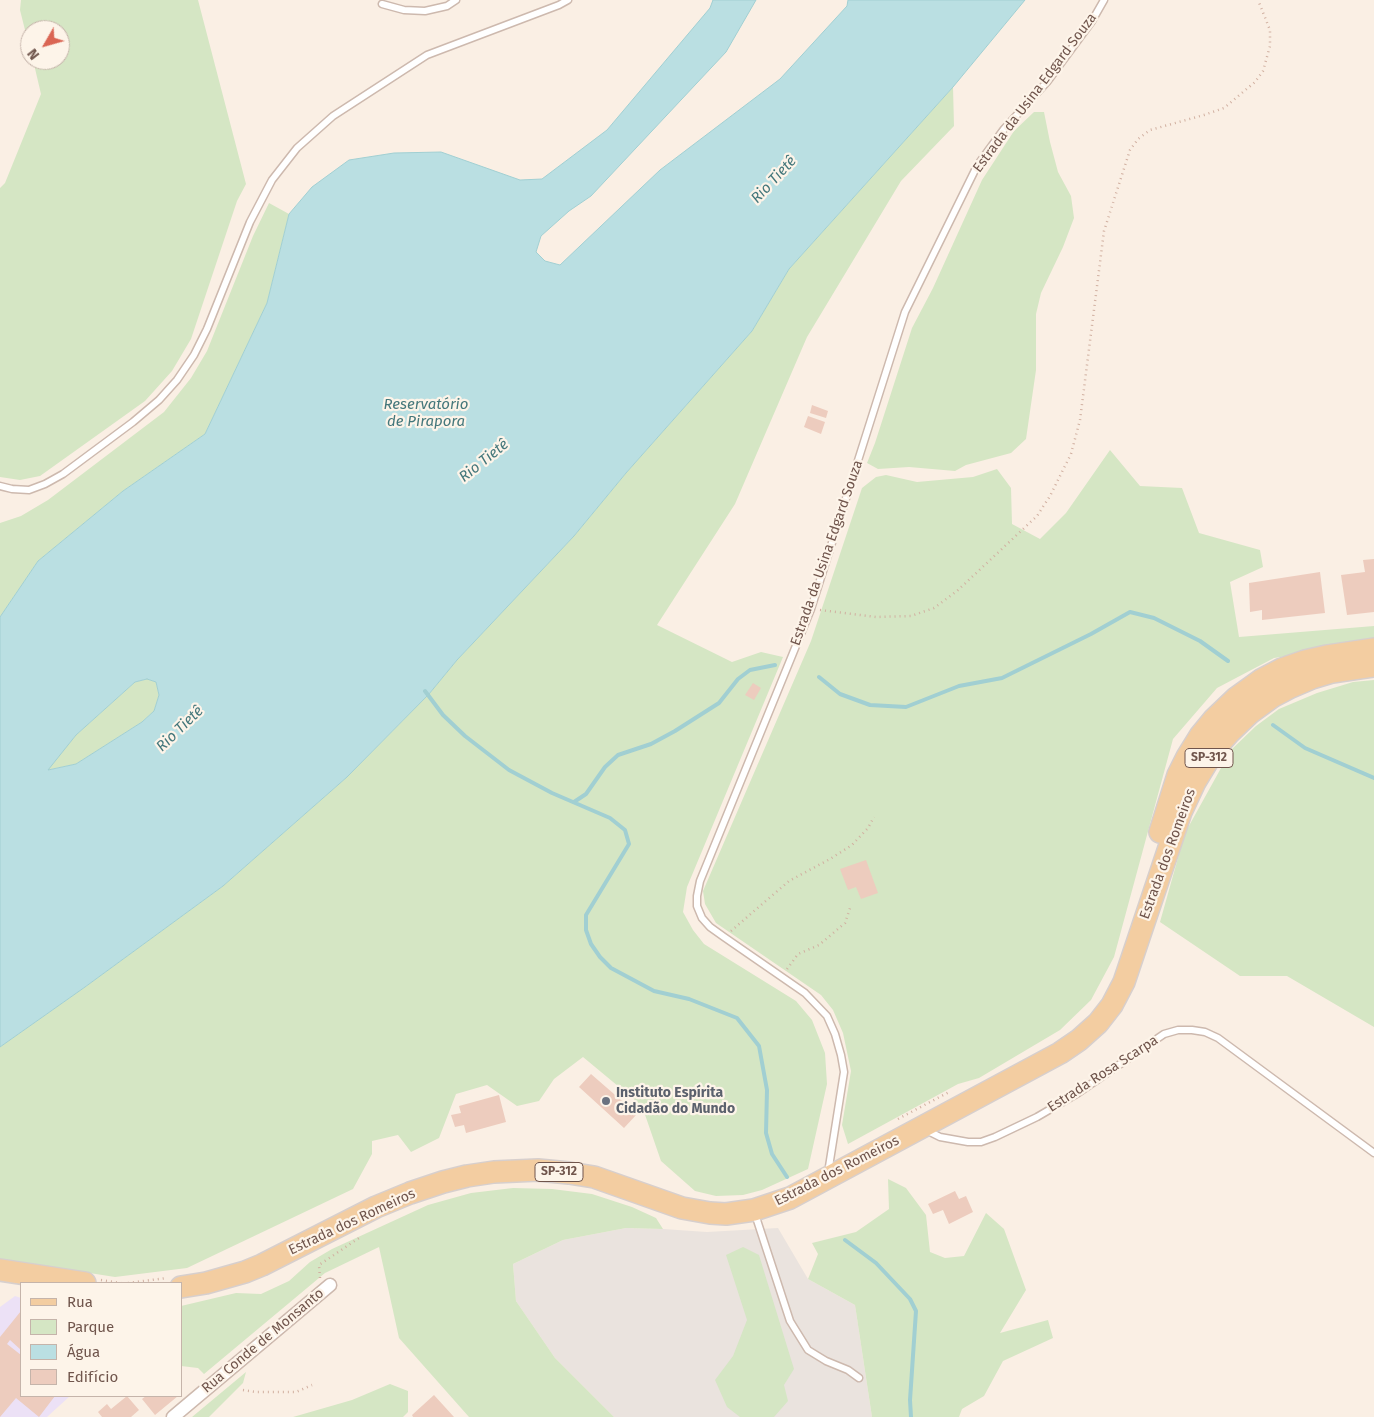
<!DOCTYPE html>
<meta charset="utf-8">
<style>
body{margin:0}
#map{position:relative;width:1374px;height:1417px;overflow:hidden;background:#faefe4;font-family:"Fira Sans",sans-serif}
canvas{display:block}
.legend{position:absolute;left:20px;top:1282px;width:162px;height:115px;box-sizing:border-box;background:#fdf4e9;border:1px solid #c5b4aa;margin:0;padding:6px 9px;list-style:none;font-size:15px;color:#70554c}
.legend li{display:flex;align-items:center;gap:10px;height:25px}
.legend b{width:25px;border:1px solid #c5b4aa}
.north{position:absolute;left:20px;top:20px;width:50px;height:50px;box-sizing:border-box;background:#fdf4e9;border:1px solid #c5b4aa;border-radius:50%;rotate:232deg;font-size:14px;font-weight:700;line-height:20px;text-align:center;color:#70554c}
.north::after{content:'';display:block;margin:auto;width:18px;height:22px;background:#da6553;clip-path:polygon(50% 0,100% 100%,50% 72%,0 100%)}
</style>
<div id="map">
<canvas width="1374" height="1417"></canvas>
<ul class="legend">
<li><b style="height:6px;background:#f3cda1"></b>Rua</li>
<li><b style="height:14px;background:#d5e6c4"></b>Parque</li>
<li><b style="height:14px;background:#badfe2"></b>Água</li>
<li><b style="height:14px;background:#edccbe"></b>Edifício</li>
</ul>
<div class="north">N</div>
</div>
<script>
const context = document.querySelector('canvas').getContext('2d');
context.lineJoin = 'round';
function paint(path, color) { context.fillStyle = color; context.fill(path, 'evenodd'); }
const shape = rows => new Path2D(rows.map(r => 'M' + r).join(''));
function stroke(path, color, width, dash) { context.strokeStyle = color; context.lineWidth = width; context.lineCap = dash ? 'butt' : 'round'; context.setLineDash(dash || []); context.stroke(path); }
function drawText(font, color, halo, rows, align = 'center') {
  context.font = font + ' "Fira Sans",sans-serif'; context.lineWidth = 4.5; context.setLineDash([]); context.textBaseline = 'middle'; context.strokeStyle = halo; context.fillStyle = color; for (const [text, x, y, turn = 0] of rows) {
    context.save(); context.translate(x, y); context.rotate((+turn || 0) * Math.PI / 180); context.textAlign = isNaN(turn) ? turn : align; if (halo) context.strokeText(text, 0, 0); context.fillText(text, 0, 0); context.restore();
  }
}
paint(shape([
 [626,1228,663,1229,707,1232,778,1228,808,1279,855,1305,872,1417,614,1417,555,1358,516,1301,513,1264,563,1240]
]), '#eae3de');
paint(shape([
 [15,1296,21,1298,21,1396,70,1396,47,1417,0,1417,0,1307]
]), '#ece1f6');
paint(shape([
 [21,0,198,0,246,184,237,201,191,339,172,371,145,401,40,476,20,480,0,477,0,188,5,183,41,94,33,60,60,60,60,30,30,30,30,50,20,10],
 [953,87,954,126,901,181,807,337,735,504,657,625,732,662,761,652,783,657,687,887,683,912,693,930,704,944,796,1001,812,1020,825,1053,827,1084,808,1169,762,1190,743,1195,716,1196,695,1191,661,1161,642,1106,583,1057,554,1079,539,1101,517,1106,487,1085,456,1094,439,1138,411,1152,398,1135,372,1141,372,1154,353,1189,187,1268,115,1277,0,1259,0,1047,85,987,223,886,347,777,429,694,457,660,574,536,626,473,752,331,789,269],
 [1034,112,1044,112,1050,142,1058,172,1071,196,1074,218,1063,247,1041,293,1036,314,1036,370,1026,439,1011,453,966,465,955,471,909,467,878,469,867,463,875,443,912,328,933,288,982,180,1014,131],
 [269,203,289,214,267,303,205,434,123,491,38,561,0,617,0,523,21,516,48,500,164,412,191,378,207,351,253,236],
 [1110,450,1140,486,1182,488,1199,533,1260,550,1263,567,1230,582,1239,637,1374,626,1374,643,1274,658,1217,688,1173,739,1114,957,1091,1000,1060,1030,979,1078,958,1084,848,1144,842,1125,851,1071,843,1033,833,1010,821,995,716,923,705,904,703,891,811,641,862,488,876,477,886,475,917,482,973,477,997,469,1011,488,1012,524,1040,539,1066,513],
 [147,679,156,682,159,695,154,711,142,722,76,764,47,770,76,735,135,682],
 [1374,680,1374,1027,1287,976,1240,976,1160,922,1185,833,1231,750,1256,726,1279,709,1317,693,1353,682],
 [888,1179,906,1188,926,1215,930,1252,945,1258,964,1256,986,1213,1004,1229,1026,1290,1000,1333,1048,1320,1053,1338,1003,1361,984,1396,962,1409,959,1417,872,1417,855,1305,808,1279,818,1254,812,1243,856,1232,889,1209],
 [513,1188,552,1189,592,1194,632,1207,656,1218,663,1229,626,1228,563,1240,513,1264,516,1301,555,1358,614,1417,469,1417,399,1338,379,1247,325,1273,204,1374,198,1368,181,1366,181,1306,236,1293,261,1294,289,1281,310,1262,332,1249,428,1205,471,1193],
 [743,1247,759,1255,794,1369,784,1385,788,1401,774,1417,740,1417,727,1407,715,1380,733,1356,747,1320,726,1255],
 [246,1372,243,1383,209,1417,192,1417],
 [390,1384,408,1391,408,1412,403,1417,293,1417,352,1400]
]), '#d5e6c4');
const water = shape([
 [713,0,756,0,726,52,591,196,569,211,541,236,536,252,545,261,560,265,660,170,780,79,847,6,848,0,1025,0,953,87,789,269,752,331,626,473,574,536,457,660,429,694,347,777,223,886,85,987,0,1047,0,617,38,561,123,491,205,434,267,303,289,214,312,187,349,160,394,153,441,152,520,180,542,179,607,130,710,8,713,0],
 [147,679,156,682,159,695,154,711,142,722,76,764,48,770,76,735,135,682,147,679]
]);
paint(water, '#badfe2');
stroke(water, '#a1cfd2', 1);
stroke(shape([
 [819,677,840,694,870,705,906,707,959,686,1002,678,1091,634,1130,612,1154,618,1200,641,1228,661],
 [425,691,443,715,465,736,509,770,552,793,610,818,625,830,629,844,586,915,586,930,591,944,600,957,611,968,654,991,689,999,737,1018,759,1046,767,1090,766,1133,772,1154,787,1177],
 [1273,725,1305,748,1374,778],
 [574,802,586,794,605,767,618,755,651,744,675,731,719,703,738,679,750,670,775,665],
 [845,1240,876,1263,910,1299,916,1311,910,1400,911,1417]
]), '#a1cfd2', 4);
paint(shape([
 [812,405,828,411,826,418,810,413],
 [808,416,825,422,821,434,804,427],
 [1374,559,1374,612,1347,615,1341,575,1365,572,1363,560],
 [1320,572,1325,613,1262,620,1262,610,1250,612,1249,583],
 [753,683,761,688,754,700,745,695],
 [866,860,878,893,861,899,856,887,848,890,840,869],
 [591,1074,637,1114,624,1128,579,1087],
 [499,1095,506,1122,466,1133,464,1125,455,1127,451,1115,461,1113,459,1106],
 [955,1191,959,1199,966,1196,973,1212,949,1224,943,1210,933,1214,928,1204],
 [21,1311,21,1350,10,1340,7,1344,21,1355,21,1396,55,1396,39,1417,16,1398,0,1417,0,1337],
 [434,1395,454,1417,413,1417,412,1415],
 [127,1396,139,1410,131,1417,102,1417,98,1412,107,1404,111,1409],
 [146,1396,178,1396,155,1415,142,1399]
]), '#edccbe');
const lane = shape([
 [382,4,404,10,425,11,447,6,456,0],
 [0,486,12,489,29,490,45,484,63,474,133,422,159,400,177,380,194,355,207,329,250,222,272,180,297,148,333,116,427,55,559,5,568,0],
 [926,1130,940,1137,968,1142,981,1142,995,1137,1037,1117,1078,1093,1164,1034,1178,1030,1192,1030,1205,1032,1218,1038,1374,1153],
 [828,1173,844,1072,841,1055,835,1034,827,1016,805,993,724,937,710,927,702,918,697,906,697,896,700,881,811,609,905,312,977,166,1004,129,1047,82,1092,21,1104,0],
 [755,1214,790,1321,808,1350,826,1361,848,1370,859,1378]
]);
const street = shape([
 [173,1417,330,1285]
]);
const primary = shape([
 [1160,832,1178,775,1187,757,1200,736,1214,719,1236,698,1261,680,1282,669,1305,661,1327,656,1374,649],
 [0,1270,85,1283],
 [181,1287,206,1283,245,1272,262,1265,376,1207,410,1193,443,1182,467,1176,494,1172,538,1170,569,1173,594,1177,682,1208,710,1213,726,1214,754,1210,790,1198,1060,1053,1079,1040,1098,1023,1112,1005,1124,982,1181,812,1195,782,1215,749,1229,733,1250,713,1272,697,1291,687,1312,678,1332,672,1374,666]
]);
stroke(lane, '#cdb9ae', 9);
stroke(street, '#cdb9ae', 15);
stroke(primary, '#d7cfcd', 24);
stroke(shape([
 [820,610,876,617,911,616,934,608,957,591,1037,516,1050,496,1071,454,1080,420,1104,231,1130,150,1138,139,1150,130,1204,115,1224,108,1255,82,1263,71,1270,46,1270,30,1258,0],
 [731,931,789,881,830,859,852,845,868,828,874,817],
 [787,969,798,954,819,945,845,923,851,905],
 [898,1119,951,1091],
 [320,1278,319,1265,359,1238,359,1235],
 [101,1280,121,1283],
 [128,1283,167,1278],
 [243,1390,256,1392,296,1392,312,1385]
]), '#d1b0a1', 2.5, [1, 4]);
stroke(lane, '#fff', 6);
stroke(street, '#fff', 12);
stroke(primary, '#f3cda1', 21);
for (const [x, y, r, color] of [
 [606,1101,5,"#6b7280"]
]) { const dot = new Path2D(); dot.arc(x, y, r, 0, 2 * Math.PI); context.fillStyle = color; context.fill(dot); stroke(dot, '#fdf4e9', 2); }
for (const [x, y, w] of [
 [1209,758,48],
 [559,1172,48]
]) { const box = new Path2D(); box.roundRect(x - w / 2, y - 9.5, w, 19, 4); context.fillStyle = '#fdf4e9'; context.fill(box); stroke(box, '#70554c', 1); }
drawText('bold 12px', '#70554c', null, [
 ["SP-312",1209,758],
 ["SP-312",559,1172]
]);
drawText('14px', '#70554c', '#fdf4e9', [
 ["Estrada da Usina Edgard Souza",1035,93,-53],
 ["Estrada da Usina Edgard Souza",827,553,-71],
 ["Estrada dos Romeiros",1168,854,-70],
 ["Estrada Rosa Scarpa",1103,1074,-33],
 ["Estrada dos Romeiros",837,1171,-27],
 ["Estrada dos Romeiros",352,1222,-25],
 ["Rua Conde de Monsanto",263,1341,-40]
]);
drawText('bold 14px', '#5b616d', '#fdf4e9', [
 ["Instituto Espírita",616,1093],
 ["Cidadão do Mundo",616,1109]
], 'left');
drawText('italic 15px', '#44777b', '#fdf4e9', [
 ["Rio Tietê",774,180,-47],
 ["Reservatório",426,405],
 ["de Pirapora",426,422],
 ["Rio Tietê",484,461,-39],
 ["Rio Tietê",180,729,-44]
]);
</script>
